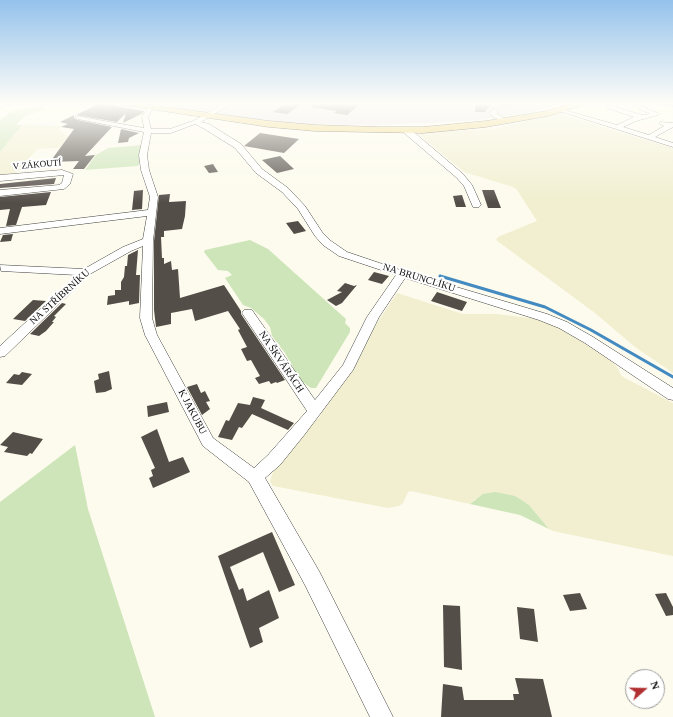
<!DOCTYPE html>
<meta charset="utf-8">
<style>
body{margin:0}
#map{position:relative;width:673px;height:717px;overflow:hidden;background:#fdfbed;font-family:Georgia,serif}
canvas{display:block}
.north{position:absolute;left:625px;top:669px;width:40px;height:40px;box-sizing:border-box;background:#fff;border:1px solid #9e9e9e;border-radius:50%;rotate:70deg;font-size:11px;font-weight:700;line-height:16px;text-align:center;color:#0c0c0c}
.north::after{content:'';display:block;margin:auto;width:14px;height:18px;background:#b03032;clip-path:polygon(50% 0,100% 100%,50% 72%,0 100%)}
</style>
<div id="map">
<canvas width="673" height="717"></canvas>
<div class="north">N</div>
</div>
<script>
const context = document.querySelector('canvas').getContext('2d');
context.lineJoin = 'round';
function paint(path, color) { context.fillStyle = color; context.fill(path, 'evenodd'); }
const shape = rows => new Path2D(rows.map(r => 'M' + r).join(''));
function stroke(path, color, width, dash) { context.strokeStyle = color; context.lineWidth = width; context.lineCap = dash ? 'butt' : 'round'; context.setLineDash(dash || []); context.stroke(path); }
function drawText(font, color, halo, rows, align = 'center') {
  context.font = font + ' Georgia,serif'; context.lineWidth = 4; context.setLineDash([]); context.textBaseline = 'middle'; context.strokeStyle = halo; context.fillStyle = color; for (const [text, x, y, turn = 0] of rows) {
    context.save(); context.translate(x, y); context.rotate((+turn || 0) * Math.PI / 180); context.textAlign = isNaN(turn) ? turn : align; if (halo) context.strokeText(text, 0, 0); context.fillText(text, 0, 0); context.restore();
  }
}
paint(shape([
 [163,103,562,103,526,113,468,121,374,125,296,124,226,116,167,107]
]), '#eae1ea');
paint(shape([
 [560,114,673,148,673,373,635,347,595,313,496,240,498,237,537,221,517,190,513,187,464,172,418,134,424,132,492,129],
 [22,125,63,126,58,129,66,135,69,136,59,148,37,149,18,172,0,176,0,152],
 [397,293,463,314,496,314,537,319,565,330,606,356,617,367,621,375,625,378,673,403,673,556,553,531,549,529,529,505,515,496,475,499,470,504,411,491,408,492,403,503,399,506,388,508,273,486,270,481,275,466,312,423,320,417,322,411,347,378,369,335]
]), '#f1efcf');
paint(shape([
 [37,107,42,107,45,109,27,115,17,123,17,125,22,125,0,152,0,120,10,112],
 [142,145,139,165,137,166,85,170,96,155,108,148],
 [250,240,268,249,346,319,345,323,350,328,350,332,316,388,311,388,300,380,285,353,272,336,270,327,264,319,251,308,243,305,225,278,232,275,228,271,218,270,204,252,205,250],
 [75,445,88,509,155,717,0,717,0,502],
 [495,492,515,496,520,499,529,505,549,529,553,531,520,515,470,504,483,494]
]), '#cee5b9');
stroke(shape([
 [658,103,673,106]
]), '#438ac1', 1.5);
stroke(shape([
 [440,276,545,307,591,330,673,377]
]), '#438ac1', 3);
paint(shape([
 [100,103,132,109,144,111,143,113,123,123,126,113,117,122,76,115],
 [286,103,303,103,287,114,273,112],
 [312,103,361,103,347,115,334,113,336,111,311,107],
 [476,103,492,103,485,112,475,112],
 [74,115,74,118,78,120,112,127,85,156,95,155,84,169,73,169,79,161,50,162,74,129,61,127,68,124,60,122],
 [121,129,139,133,129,138,128,142,118,143],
 [260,133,299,139,284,153,244,146],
 [280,156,294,169,277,173,262,160],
 [213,164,218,172,209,173,204,166],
 [56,178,54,184,0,188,0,184],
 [143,190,142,209,132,210,134,191],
 [482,190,494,190,501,208,488,208],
 [51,192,46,205,22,207,16,225,6,226,10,209,0,210,0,197],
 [170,194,169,202,186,201,185,216,182,229,164,231,164,237,161,237,162,258,164,258,164,264,171,261,172,270,178,269,180,298,224,285,241,311,241,314,285,380,277,383,276,382,271,384,269,381,259,384,255,378,260,376,251,360,247,361,241,349,247,347,238,330,240,329,228,311,195,321,192,309,171,313,171,324,156,327,154,310,154,241,159,195],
 [462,195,466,207,456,207,453,196],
 [298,221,306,231,294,234,286,223],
 [13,234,11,241,0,242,3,235],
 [138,250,136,275,140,275,139,303,129,305,129,301,107,305,108,296,115,295,115,290,121,290,121,282,124,277,125,266,127,266,128,255],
 [374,272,389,276,382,284,368,280],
 [345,283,354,286,357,285,342,303,336,306,327,300,342,292,337,291],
 [437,292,467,302,462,311,431,301],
 [33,300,46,301,25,321,13,319],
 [62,303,66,304,54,316,56,317,52,322,54,322,46,331,39,336,30,334],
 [109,371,112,389,105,392,96,393,94,381,99,379,98,374],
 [22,372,32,374,22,385,6,383,14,374,19,375],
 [197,384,201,393,205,391,210,401,206,402,210,409,202,415,187,387],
 [253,397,265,400,261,408,294,423,288,430,252,414,242,428,239,427,232,440,218,437,226,420,229,421,238,403,250,405],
 [167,402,169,412,148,417,147,406],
 [157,429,169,462,183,457,190,472,153,488,149,478,153,476,151,470,155,468,141,437],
 [13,432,30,436,43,439,32,454,30,453,27,456,4,452,8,447,0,445],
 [272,532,295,585,279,592,263,552,230,567,239,590,243,588,247,601,269,590,279,618,259,628,263,642,250,648,218,556],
 [580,593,587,609,570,611,563,595],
 [666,593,673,607,673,615,666,616,655,594],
 [443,605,460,606,462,670,444,667],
 [517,607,534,609,538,642,520,639],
 [515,678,543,679,552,717,441,717,443,684,462,687,464,700,514,700,513,694,519,694]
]), '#544e49');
const minor = shape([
 [0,103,7,103,0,108,0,103],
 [151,103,158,103,160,105,157,107,151,103],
 [225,103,232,103,201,122,209,124,241,144,262,169,288,188,305,206,322,232,331,241,347,252,406,272,547,314,567,322,593,337,673,388,673,400,668,399,585,343,559,328,539,320,405,278,379,317,353,370,305,434,280,465,265,478,319,571,393,717,370,717,305,585,249,482,203,446,145,335,140,318,143,246,131,251,90,274,5,356,0,357,0,346,77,275,1,271,0,265,84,269,123,247,143,239,147,216,0,234,0,228,148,210,150,197,141,170,139,155,144,132,78,119,75,117,76,116,144,128,142,117,147,109,149,108,152,110,148,117,151,129,170,129,193,121,225,103],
 [195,124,203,128,235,148,256,173,282,192,298,209,315,236,323,245,339,256,396,275,367,317,343,365,315,400,252,310,244,310,242,313,307,411,268,455,254,468,213,438,157,335,152,318,153,241,158,197,149,170,147,155,151,133,171,133,195,124],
 [613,103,620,103,615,107,643,115,650,114,639,109,639,107,643,107,658,113,658,115,636,121,623,127,649,135,664,126,660,124,660,122,673,123,673,127,655,137,673,143,673,147,556,110,561,109,617,125,634,117,607,108,607,106,613,103],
 [493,109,497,109,497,114,507,120,507,122,503,122,492,116,490,113,493,109],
 [403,128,409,128,463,174,472,185,481,205,479,207,473,207,464,186,457,178,403,132,403,128],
 [62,170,73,174,70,184,64,189,0,196,0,190,59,185,62,183,64,175,0,181,0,175,62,170]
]);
const major = shape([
 [119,103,136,103,269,121,315,125,380,127,423,127,486,121,547,111,574,103,585,103,584,105,548,116,486,127,423,133,315,131,269,127,123,105,119,103]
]);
stroke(minor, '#3f3f3f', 1);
stroke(major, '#1d1d1d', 1);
stroke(shape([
 [109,103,115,104],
 [666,103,673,104],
 [501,107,503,105,515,106]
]), '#2e2e2e', 1, [2.5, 1]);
paint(minor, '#fff');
paint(major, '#edd26d');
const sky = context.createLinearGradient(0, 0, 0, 203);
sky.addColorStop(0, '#94c2ec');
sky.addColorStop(0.51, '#fefdf7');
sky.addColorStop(1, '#fefdf700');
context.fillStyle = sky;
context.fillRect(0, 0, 673, 203);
drawText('9px', '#0c0c0c', '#fff', [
 ["V ZÁKOUTÍ",37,165,-5]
]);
drawText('10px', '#0c0c0c', '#fff', [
 ["NA BRUNCLÍKU",419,278,17],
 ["NA STŘÍBRNÍKU",60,297,-42],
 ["NA ŠKVÁRÁCH",281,362,56],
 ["K JAKUBU",192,412,62]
]);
</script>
